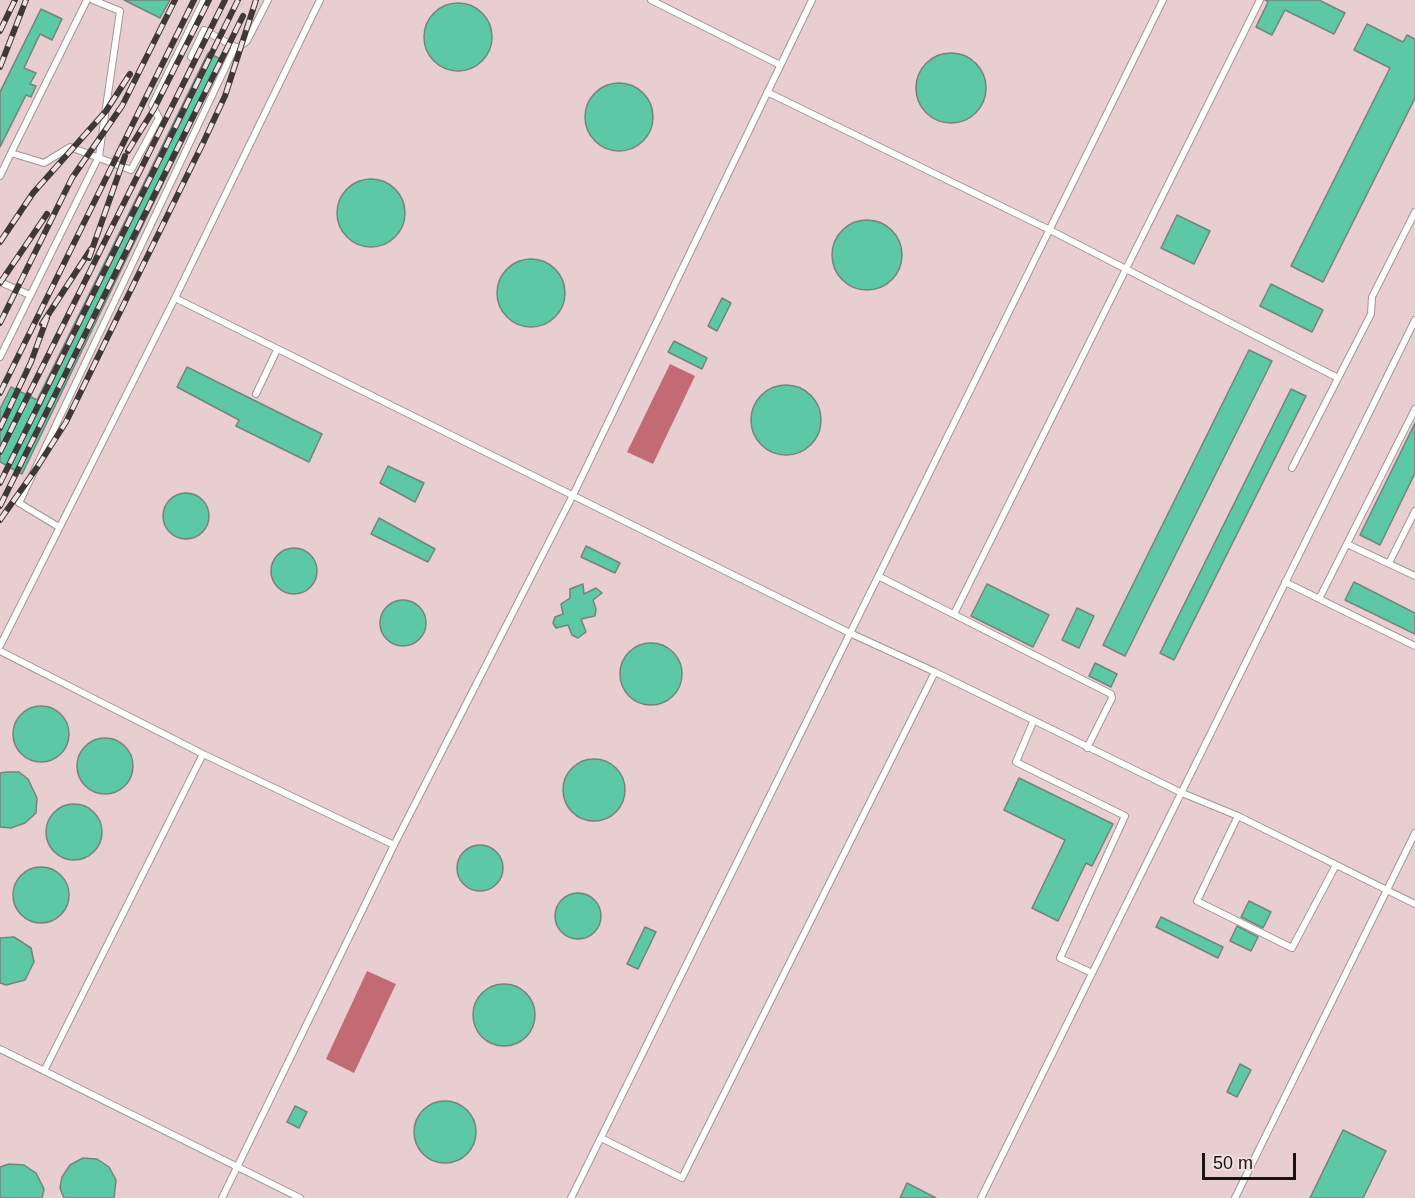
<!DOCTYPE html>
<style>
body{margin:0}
#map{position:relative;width:1415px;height:1198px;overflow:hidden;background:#f1dfe1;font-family:Arial,sans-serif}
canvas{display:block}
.scale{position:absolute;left:1202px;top:1153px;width:94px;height:27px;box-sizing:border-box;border:3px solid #191314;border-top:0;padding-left:8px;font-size:18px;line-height:21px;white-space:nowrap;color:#191314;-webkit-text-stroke:4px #f1dfe1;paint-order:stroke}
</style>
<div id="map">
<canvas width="1415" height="1198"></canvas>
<div class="scale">50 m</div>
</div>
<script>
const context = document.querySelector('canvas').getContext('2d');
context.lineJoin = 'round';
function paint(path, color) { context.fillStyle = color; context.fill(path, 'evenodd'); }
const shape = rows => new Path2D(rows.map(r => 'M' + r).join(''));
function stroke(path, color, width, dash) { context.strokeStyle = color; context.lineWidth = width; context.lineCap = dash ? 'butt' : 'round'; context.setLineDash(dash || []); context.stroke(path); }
paint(shape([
 [0,0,1415,0,1415,1198,0,1198]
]), '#e8ced0');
paint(shape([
 [670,364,695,376,653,464,627,452],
 [367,971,396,984,354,1073,326,1059]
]), '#c26b75');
const building = shape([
 [124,0,170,0,160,18,124,0],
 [1265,0,1319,0,1345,13,1334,34,1285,10,1272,35,1256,27,1268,2,1265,0],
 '424 37a34 34 0 1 1 68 0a34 34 0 1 1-68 0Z',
 [41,9,62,19,52,40,40,34,24,68,36,73,30,84,36,86,31,97,26,95,0,147,0,92,41,9],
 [1367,24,1403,42,1407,35,1415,39,1415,98,1323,282,1291,266,1390,68,1354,50,1367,24],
 '916 88a35 35 0 1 1 70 0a35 35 0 1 1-70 0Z',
 [208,53,223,60,22,474,0,462,0,409,11,387,37,400,208,53],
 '585 117a34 34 0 1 1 68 0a34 34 0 1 1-68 0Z',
 '337 213a34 34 0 1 1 68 0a34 34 0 1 1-68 0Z',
 [1177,215,1210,231,1194,264,1161,248,1177,215],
 '832 255a35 35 0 1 1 70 0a35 35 0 1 1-70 0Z',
 '497 293a34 34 0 1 1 68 0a34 34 0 1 1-68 0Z',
 [1271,284,1323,310,1312,332,1260,306,1271,284],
 [722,298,731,303,717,331,708,326,722,298],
 [674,341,707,358,702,369,668,352,674,341],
 [1249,350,1272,361,1125,656,1103,645,1249,350],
 [187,367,322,434,309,462,236,426,239,420,177,387,187,367],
 '751 420a35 35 0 1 1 70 0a35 35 0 1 1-70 0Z',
 [1291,389,1306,396,1174,660,1160,653,1291,389],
 [1415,423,1415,473,1380,545,1360,535,1415,423],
 [388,466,424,483,415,502,380,483,388,466],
 '163 516a23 23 0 1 1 46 0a23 23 0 1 1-46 0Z',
 [379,518,435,549,428,562,371,534,379,518],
 [586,546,620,563,615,573,581,557,586,546],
 '271 571a23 23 0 1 1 46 0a23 23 0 1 1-46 0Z',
 [1354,582,1415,613,1415,634,1345,600,1354,582],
 [583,584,584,594,596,588,602,593,593,600,596,609,595,616,581,619,586,632,578,638,572,635,568,625,556,628,553,623,555,617,563,614,561,604,570,598,570,589,583,584],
 [987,584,1049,615,1033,647,971,616,987,584],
 '380 623a23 23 0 1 1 46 0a23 23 0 1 1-46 0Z',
 [1077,608,1094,616,1079,648,1062,640,1077,608],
 '620 674a31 31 0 1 1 62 0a31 31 0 1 1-62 0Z',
 [1095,663,1117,674,1111,687,1089,676,1095,663],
 '13 734a28 28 0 1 1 56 0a28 28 0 1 1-56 0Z',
 '77 766a28 28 0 1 1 56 0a28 28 0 1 1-56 0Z',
 '563 790a31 31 0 1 1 62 0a31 31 0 1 1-62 0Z',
 [7,772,19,772,28,779,37,798,36,813,25,823,11,828,0,827,0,773,7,772],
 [1019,778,1113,824,1092,866,1086,863,1058,921,1032,908,1065,840,1004,810,1019,778],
 '46 832a28 28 0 1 1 56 0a28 28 0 1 1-56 0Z',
 '457 868a23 23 0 1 1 46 0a23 23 0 1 1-46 0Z',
 '13 895a28 28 0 1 1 56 0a28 28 0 1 1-56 0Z',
 '555 916a23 23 0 1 1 46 0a23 23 0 1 1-46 0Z',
 [1249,901,1271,912,1263,928,1241,917,1249,901],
 [1161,917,1223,947,1218,958,1156,927,1161,917],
 [1237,926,1258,937,1251,951,1230,941,1237,926],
 [645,927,656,932,638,969,627,964,645,927],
 [14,937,31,948,34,962,25,980,6,985,0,983,0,938,14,937],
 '473 1015a31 31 0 1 1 62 0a31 31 0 1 1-62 0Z',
 [1240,1064,1251,1070,1237,1097,1227,1092,1240,1064],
 '414 1132a31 31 0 1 1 62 0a31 31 0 1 1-62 0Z',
 [295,1106,307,1112,299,1128,287,1122,295,1106],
 [1343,1130,1386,1151,1363,1198,1310,1198,1343,1130],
 [83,1158,97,1159,109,1167,116,1180,114,1198,64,1198,60,1188,62,1177,70,1165,83,1158],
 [9,1164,24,1165,36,1173,44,1189,42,1198,0,1198,0,1167,9,1164],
 [907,1183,936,1198,900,1198,907,1183]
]);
paint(building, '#5dc8a5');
stroke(building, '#74837d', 1.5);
const service = shape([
 [87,0,11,153,44,163,70,147,131,170,159,118,152,105,204,0],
 [651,0,780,65],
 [235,47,239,47,247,41,268,0],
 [767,92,1050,230,1338,378],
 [0,176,11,153],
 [0,282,30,295],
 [175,298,852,634,935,672,1182,793,1238,816,1415,904],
 [0,357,99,156,120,11,93,0],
 [256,394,277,350],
 [1292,468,1371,314,1372,297,1415,212],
 [59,527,19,503,235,47,204,30,191,57],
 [1347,544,1415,576],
 [1389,563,1415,511],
 [880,577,1111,694,1112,698,1087,748],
 [1285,582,1415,646],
 [1319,599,1415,409],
 [954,614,1260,0],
 [0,646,175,298,320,0],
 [0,651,203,754,394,845],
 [1033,722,1016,762,1125,816,1060,958,1092,973],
 [1238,816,1197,901,1292,948,1336,865],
 [0,1049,300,1198],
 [44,1071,203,754],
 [601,1138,682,1178,935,672],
 [222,1198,394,845,573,495,812,0],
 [571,1198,1163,0],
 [981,1198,1415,320],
 [1235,1198,1415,833]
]);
stroke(service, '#a49495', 8);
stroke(service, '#fff', 6);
const rail = shape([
 [0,31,15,0],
 [0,67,26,0],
 [128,151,154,109,209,0],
 [0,242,33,193,106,111,130,74],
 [89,258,125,156],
 [0,283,47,214],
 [0,323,72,178,122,106,175,0],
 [42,324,91,249],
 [0,393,194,0],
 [0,428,31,362,47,318],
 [0,452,225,0],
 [0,483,238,0],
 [0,506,243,16],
 [0,520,38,466,66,422,204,141,225,96,256,0]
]);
stroke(rail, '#3f3738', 6);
stroke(rail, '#f1dfe1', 4, [11]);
</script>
